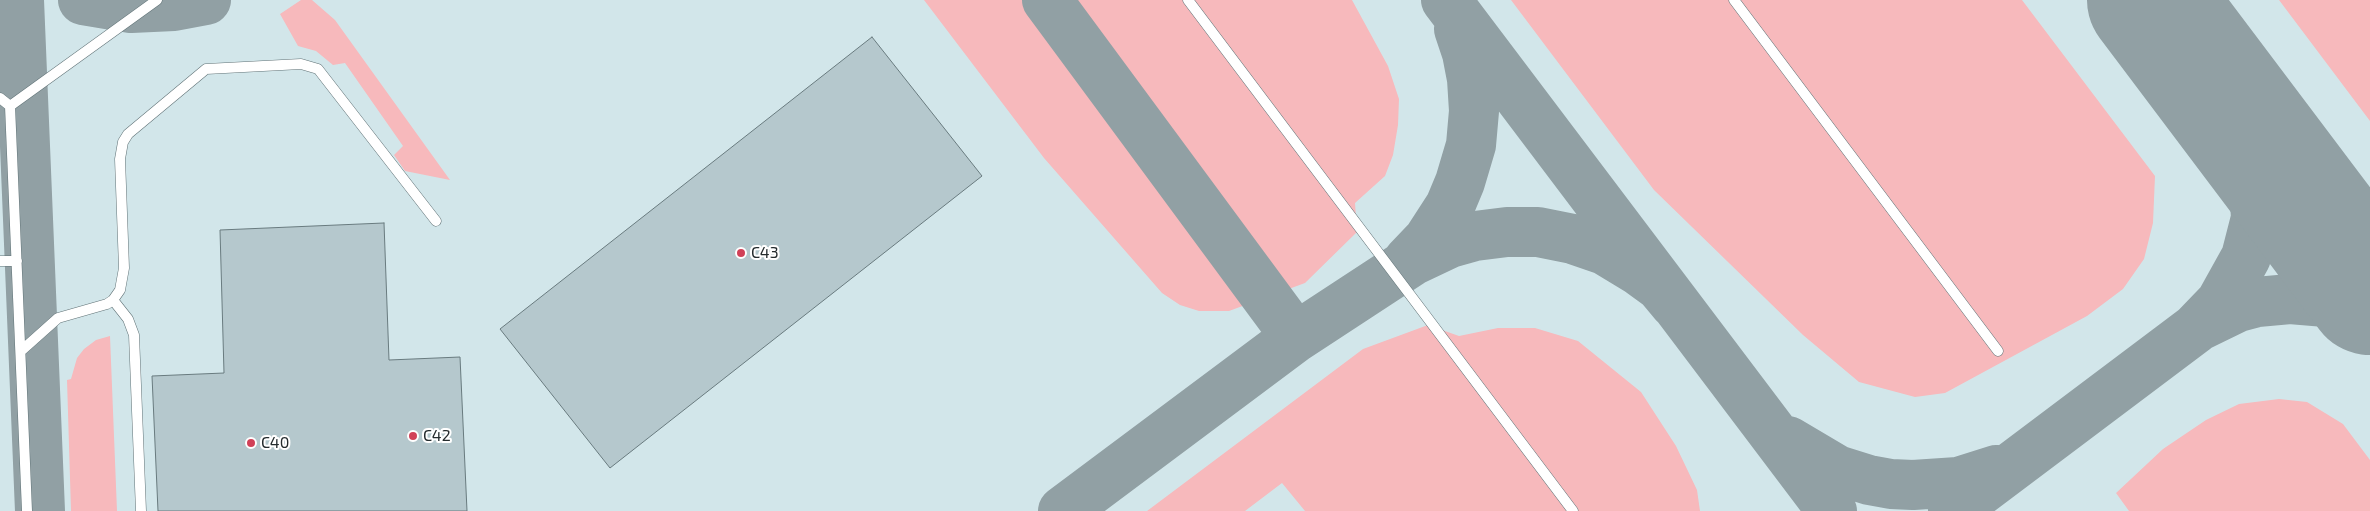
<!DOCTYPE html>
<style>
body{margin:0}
canvas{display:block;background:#d2e6ea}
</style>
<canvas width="2370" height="511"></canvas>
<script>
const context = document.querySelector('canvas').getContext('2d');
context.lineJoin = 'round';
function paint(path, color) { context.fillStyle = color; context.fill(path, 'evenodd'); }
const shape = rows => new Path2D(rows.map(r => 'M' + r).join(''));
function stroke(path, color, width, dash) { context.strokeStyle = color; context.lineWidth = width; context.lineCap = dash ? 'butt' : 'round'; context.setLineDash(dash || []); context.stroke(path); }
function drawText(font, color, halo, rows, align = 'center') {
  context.font = font + ' "Exo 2",sans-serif'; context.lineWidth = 4; context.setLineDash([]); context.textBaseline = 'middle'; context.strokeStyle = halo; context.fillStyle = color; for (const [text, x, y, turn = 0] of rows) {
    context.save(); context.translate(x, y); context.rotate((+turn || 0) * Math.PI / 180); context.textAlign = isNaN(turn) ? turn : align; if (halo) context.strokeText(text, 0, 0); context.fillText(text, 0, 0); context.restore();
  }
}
paint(shape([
 [301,0,312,0,335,20,450,180,405,171,394,155,403,146,345,63,333,65,316,51,298,46,280,14],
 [924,0,1352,0,1388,66,1399,99,1398,125,1393,155,1385,176,1355,203,1357,232,1305,283,1229,311,1199,311,1180,305,1162,293,1044,158],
 [1511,0,2022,0,2155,176,2153,223,2144,259,2123,289,2087,316,1945,393,1915,397,1859,382,1803,335,1654,190],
 [2279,0,2370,0,2370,121],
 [1428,325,1459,336,1498,328,1535,328,1578,341,1641,392,1676,446,1697,490,1700,511,1305,511,1282,483,1245,511,1147,511,1363,349],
 [110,336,117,511,71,511,67,380,71,379,77,358,84,349,96,340],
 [2279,399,2307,402,2343,424,2370,460,2370,511,2129,511,2116,493,2163,449,2206,420,2239,404]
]), '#f7b9bc');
stroke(shape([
 [19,0,40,511],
 [83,0,131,8,174,6,206,0],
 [1047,0,1296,337],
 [1446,0,1832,511],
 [1408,261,1428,240,1450,206,1460,182,1471,145,1474,111,1472,79,1467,53,1459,29],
 [2199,326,2238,307,2257,302,2290,299,2326,302,2370,317],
 [1788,441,1837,470,1869,480,1891,484,1913,485,1958,482,1996,470],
 [1063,511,1296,337,1412,261,1450,243,1475,236,1507,232,1538,232,1573,239,1605,250,1638,270,1660,286,1675,304],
 [1953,511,2195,329,2221,302,2246,257,2256,218,2252,154,2238,117]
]), '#91a0a4', 50);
stroke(shape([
 [2150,0,2370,292]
]), '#91a0a4', 126);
const building = shape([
 [872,37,982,176,610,468,500,329,872,37],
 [384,223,389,360,460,357,467,511,158,511,152,376,224,373,220,230,384,223]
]);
paint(building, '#b5c8cd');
stroke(building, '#697b7f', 1);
const service = shape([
 [1188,0,1573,511],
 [1734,0,1998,351],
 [0,98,10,106],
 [10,106,27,511],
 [10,106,157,0],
 [0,261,17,261],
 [113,300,128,319,134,335,141,511],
 [21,351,58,318,107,304,113,300,120,290,124,268,120,159,123,142,128,134,206,69,301,64,318,69,436,221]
]);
stroke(service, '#617377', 11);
stroke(service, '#fff', 10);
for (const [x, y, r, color] of [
 [741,253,5,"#d14158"],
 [413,436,5,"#d14158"],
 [251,443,5,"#d14158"]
]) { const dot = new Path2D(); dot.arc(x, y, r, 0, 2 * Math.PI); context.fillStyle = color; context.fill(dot); stroke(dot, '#fff', 2); }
drawText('16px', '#252c2e', '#fff', [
 ["C43",751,253],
 ["C42",423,436],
 ["C40",261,443]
], 'left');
</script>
